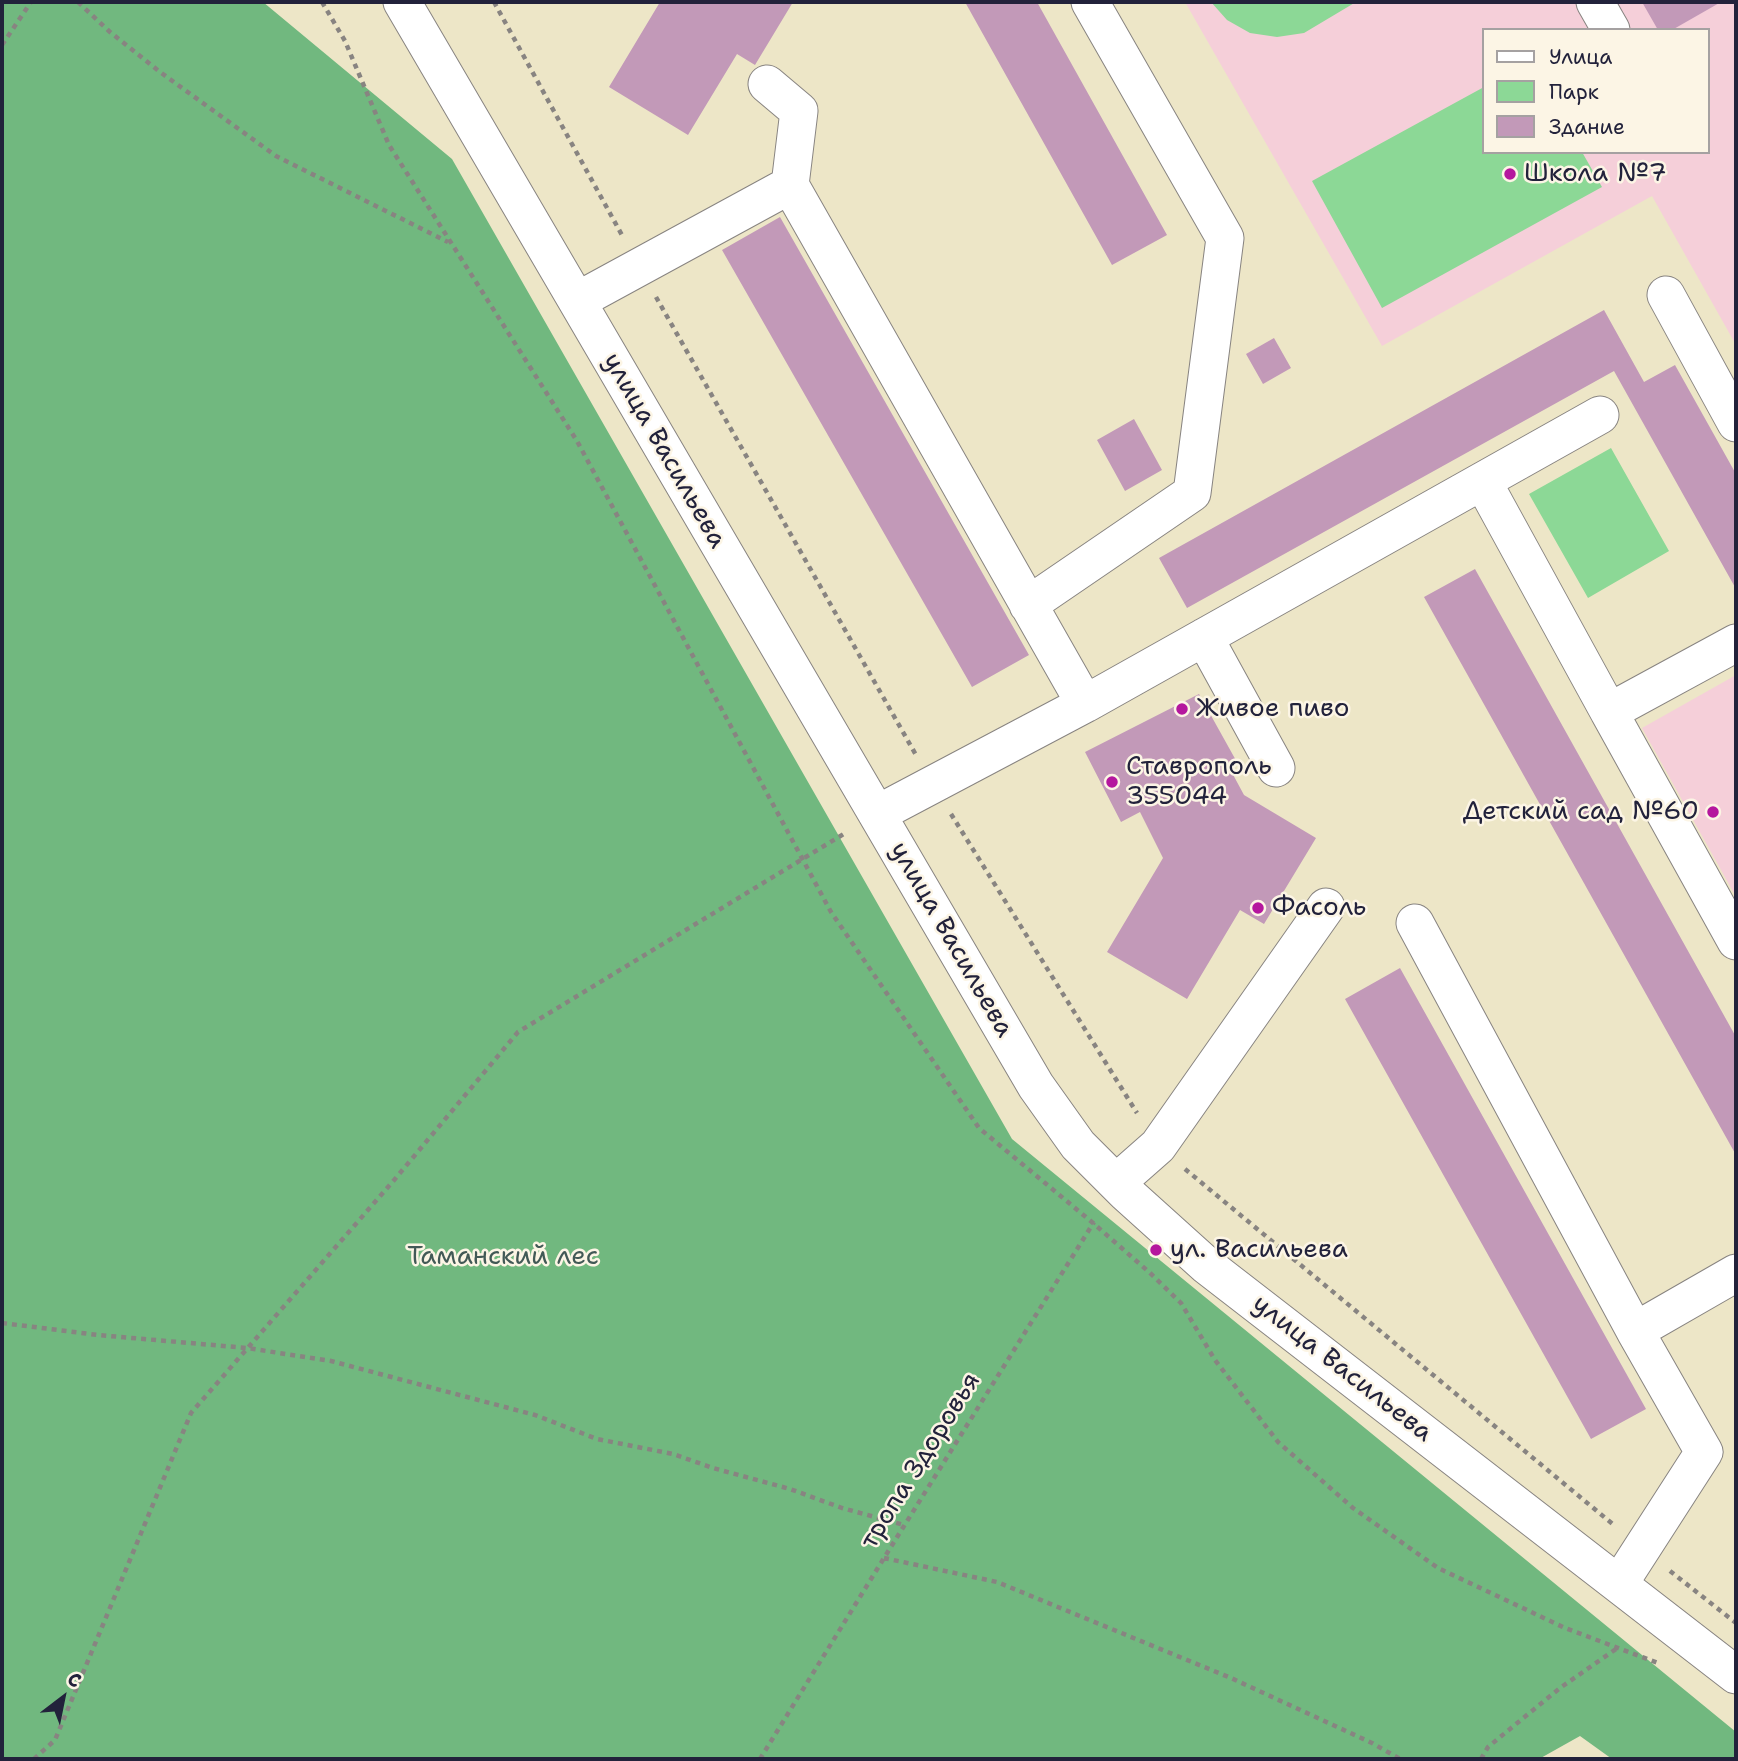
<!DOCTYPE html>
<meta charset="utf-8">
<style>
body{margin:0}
#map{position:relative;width:1738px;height:1761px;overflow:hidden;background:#ede6c7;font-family:"Shantell Sans",sans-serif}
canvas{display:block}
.frame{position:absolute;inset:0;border:4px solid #22223b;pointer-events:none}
.legend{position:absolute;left:1482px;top:28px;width:228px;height:126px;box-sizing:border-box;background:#fcf5e5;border:2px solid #a5a1a1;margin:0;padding:9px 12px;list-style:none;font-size:21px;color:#22223b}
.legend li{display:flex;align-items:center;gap:14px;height:35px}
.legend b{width:35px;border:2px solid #a5a1a1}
.north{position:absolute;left:28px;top:1663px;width:70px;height:70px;-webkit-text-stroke:5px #fcf5e5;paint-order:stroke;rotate:32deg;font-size:19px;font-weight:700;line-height:28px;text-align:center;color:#22223b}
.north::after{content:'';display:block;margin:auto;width:24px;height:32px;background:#22223b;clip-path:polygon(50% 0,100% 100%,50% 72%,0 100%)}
</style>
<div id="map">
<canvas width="1738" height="1761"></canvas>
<div class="frame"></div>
<ul class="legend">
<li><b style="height:9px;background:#fff"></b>Улица</li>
<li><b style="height:19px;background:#8cd896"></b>Парк</li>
<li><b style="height:19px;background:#c299b8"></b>Здание</li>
</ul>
<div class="north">С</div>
</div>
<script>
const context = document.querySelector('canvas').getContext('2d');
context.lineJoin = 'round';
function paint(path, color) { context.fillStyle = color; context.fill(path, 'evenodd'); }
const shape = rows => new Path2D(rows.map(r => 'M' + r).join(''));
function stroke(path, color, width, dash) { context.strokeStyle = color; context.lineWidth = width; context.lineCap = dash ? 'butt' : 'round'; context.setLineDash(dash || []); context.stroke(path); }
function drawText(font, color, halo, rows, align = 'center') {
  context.font = font + ' "Shantell Sans",sans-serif'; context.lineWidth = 5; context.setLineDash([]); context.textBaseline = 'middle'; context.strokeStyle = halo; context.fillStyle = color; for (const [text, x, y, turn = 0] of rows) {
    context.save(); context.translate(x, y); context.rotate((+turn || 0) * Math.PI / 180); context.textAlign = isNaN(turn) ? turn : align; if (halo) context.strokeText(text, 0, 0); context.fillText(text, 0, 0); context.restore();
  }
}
paint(shape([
 [1185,2,1736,2,1736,345,1652,196,1382,346],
 [1484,30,1708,30,1708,152,1484,152],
 [1736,675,1736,897,1642,728]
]), '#f5cfd9');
paint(shape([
 [1211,2,1356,2,1304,33,1277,37,1250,33,1227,20],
 [1484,87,1484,152,1582,152,1602,187,1382,308,1312,181],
 [1611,448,1669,551,1588,598,1529,494]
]), '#8cd896');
paint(shape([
 [2,2,263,2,452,159,1012,1139,1736,1732,1736,1759,1612,1759,1580,1736,1539,1759,2,1759]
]), '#71b87f');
paint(shape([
 [660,2,793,2,755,65,737,54,688,135,609,87],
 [965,2,1037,2,1167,235,1112,265],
 [1642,2,1721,2,1672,30,1658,30],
 [780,217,1029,655,972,687,722,250],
 [1604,310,1644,382,1675,365,1736,474,1736,589,1614,371,1187,608,1159,558],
 [1274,338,1291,368,1263,384,1246,354],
 [1134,419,1162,470,1125,491,1097,440],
 [1475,569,1736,1037,1736,1155,1424,597],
 [1199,694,1238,764,1230,769,1244,795,1316,838,1264,924,1240,910,1187,999,1107,952,1163,858,1140,812,1121,822,1085,752],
 [1400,968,1646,1409,1591,1439,1345,999]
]), '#c299b8');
const minor = shape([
 [402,2,1036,1086,1078,1145,1125,1192,1206,1265,1736,1675],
 [1595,2,1611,30],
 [767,84,799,111,790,185],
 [1666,295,1736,423],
 [577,301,790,185,1085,704],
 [1483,482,1609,712,1736,643],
 [1028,605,1192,493,1225,238,1090,2],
 [1204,637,1276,768],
 [1609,712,1736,941],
 [877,814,1085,704,1600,415],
 [1415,923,1635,1331],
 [1116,1183,1158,1146,1326,907],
 [1619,1584,1704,1452,1635,1331,1736,1273]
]);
stroke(minor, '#888481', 39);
stroke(shape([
 [78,2,110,32,160,72,276,156,448,242],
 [322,2,345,41,389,145,577,441,831,912,979,1128,1093,1223,1149,1272,1181,1303,1215,1360,1278,1442,1353,1508,1438,1568,1565,1628,1658,1663],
 [494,2,623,237],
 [2,45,31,2],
 [656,297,916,755],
 [951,814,1137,1113],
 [1185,1169,1615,1526],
 [2,1323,98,1335,247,1348,331,1361,535,1415,597,1439,673,1454,713,1468,790,1489,842,1508,904,1525],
 [884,1558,997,1582,1231,1678,1372,1743,1400,1759],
 [1670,1571,1736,1623],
 [34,1759,55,1740,191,1413,395,1179,518,1032,847,832],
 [760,1759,884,1558,1094,1222],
 [1481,1759,1488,1747,1560,1688,1616,1649]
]), '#888481', 4.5, [5, 5]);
stroke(minor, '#fff', 37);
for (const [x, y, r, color] of [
 [1510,174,7,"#b5179e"],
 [1182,709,7,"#b5179e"],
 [1112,782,7,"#b5179e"],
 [1713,812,7,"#b5179e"],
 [1258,908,7,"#b5179e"],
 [1156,1250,7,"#b5179e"]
]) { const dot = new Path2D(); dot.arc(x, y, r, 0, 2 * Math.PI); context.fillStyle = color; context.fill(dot); stroke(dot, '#fcf5e5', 2.5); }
drawText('26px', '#22223b', '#fcf5e5', [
 ["Школа №7",1524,174],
 ["Живое пиво",1196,709],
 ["Ставрополь",1126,767],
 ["355044",1126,797],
 ["Детский сад №60",1699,812,"right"],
 ["Фасоль",1272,908],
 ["ул. Васильева",1170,1250]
], 'left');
drawText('26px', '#22223b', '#fcf5e5', [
 ["улица Васильева",664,451,60],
 ["улица Васильева",951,940,60],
 ["улица Васильева",1342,1369,38],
 ["тропа Здоровья",921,1461,-58]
]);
drawText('26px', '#425956', '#fcf5e5', [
 ["Таманский лес",503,1257]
]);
</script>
